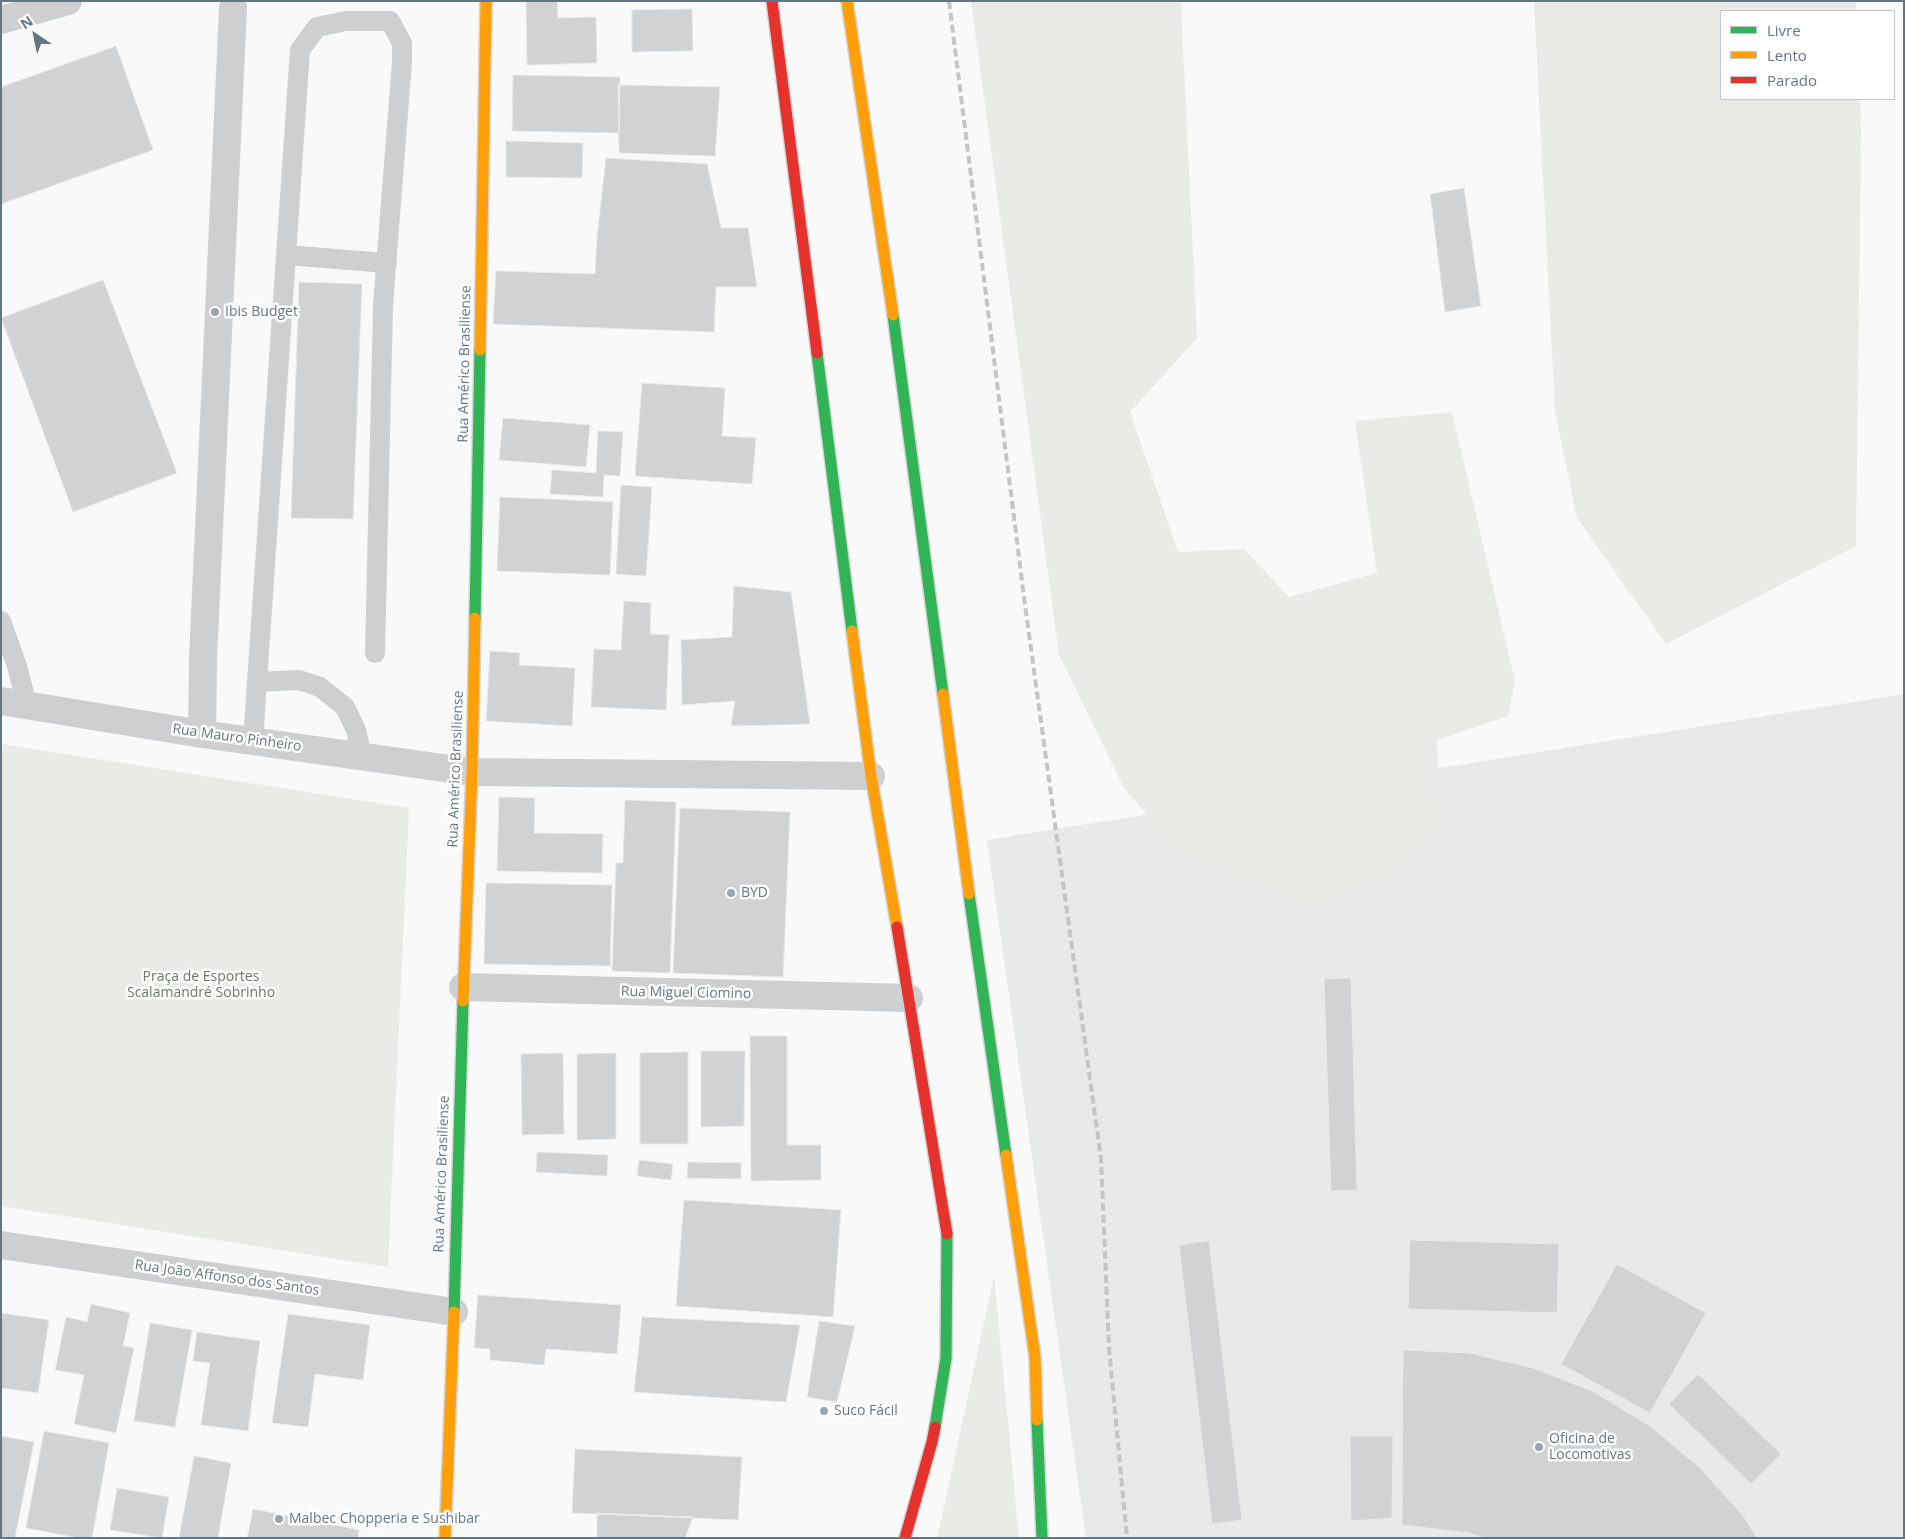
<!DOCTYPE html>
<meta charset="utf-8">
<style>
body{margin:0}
#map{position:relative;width:1905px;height:1539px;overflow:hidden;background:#f9f9f9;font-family:"Open Sans",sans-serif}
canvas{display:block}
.frame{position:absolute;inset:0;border:2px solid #657683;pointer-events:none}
.legend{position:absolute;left:1720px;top:10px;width:175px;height:90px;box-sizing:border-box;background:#fff;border:1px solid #c1c8cd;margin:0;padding:6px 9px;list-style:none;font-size:15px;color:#657683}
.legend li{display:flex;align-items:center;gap:10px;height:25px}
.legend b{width:25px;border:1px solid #c1c8cd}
.north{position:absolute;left:10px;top:10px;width:50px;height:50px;-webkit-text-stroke:4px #fff;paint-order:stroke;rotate:326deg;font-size:14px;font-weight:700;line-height:20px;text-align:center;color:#657683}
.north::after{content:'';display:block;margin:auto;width:18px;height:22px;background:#657683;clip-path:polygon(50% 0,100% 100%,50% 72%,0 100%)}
</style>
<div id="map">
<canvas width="1905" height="1539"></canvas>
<div class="frame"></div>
<ul class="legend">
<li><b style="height:6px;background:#30b455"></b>Livre</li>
<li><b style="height:6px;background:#ff9f0a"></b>Lento</li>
<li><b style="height:6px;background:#e5322d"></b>Parado</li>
</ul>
<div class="north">N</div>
</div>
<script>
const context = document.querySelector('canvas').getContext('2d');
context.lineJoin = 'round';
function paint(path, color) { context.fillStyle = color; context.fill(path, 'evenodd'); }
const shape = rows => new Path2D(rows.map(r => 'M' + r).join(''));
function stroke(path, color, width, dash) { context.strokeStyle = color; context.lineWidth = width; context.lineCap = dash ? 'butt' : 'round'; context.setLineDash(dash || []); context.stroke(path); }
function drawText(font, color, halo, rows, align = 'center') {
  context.font = font + ' "Open Sans",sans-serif'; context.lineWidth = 5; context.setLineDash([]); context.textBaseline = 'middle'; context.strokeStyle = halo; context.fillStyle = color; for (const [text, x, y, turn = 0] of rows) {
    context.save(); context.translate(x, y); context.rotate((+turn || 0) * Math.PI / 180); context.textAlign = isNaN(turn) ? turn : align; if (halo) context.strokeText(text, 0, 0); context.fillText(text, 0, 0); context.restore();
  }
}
paint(shape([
 [1904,694,1904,1538,1086,1538,987,840]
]), '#e8e9e9');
paint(shape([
 [971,1,1177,1,1181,4,1197,338,1130,412,1178,552,1244,549,1289,597,1377,573,1355,421,1452,412,1515,681,1508,716,1437,740,1439,825,1385,883,1303,903,1181,855,1124,788,1059,655],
 [1534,1,1856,1,1856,11,1721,11,1721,99,1860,99,1861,129,1856,546,1666,644,1577,518,1555,412],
 [1,744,409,808,388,1267,1,1206],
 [994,1276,1019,1538,937,1538,942,1516]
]), '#e8ebe6');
const building = shape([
 [526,1,557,1,558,18,596,17,597,63,527,65,526,1],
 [692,9,693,51,632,52,632,10,692,9],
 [116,46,153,150,1,204,1,87,116,46],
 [513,75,620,77,619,133,512,131,513,75],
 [618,85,720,87,715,156,619,153,618,85],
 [506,141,583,143,582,178,506,177,506,141],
 [606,158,707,164,721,228,748,228,757,287,716,287,714,332,493,324,496,271,595,274,597,237,606,158],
 [1464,188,1481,306,1445,312,1430,194,1464,188],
 [103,280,177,473,73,512,1,318,103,280],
 [299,282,362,284,353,519,291,518,299,282],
 [642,383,725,388,722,436,756,438,752,484,635,476,642,383],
 [503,418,590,425,586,467,499,460,503,418],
 [598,431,623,432,620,476,604,475,603,497,550,494,552,470,596,473,598,431],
 [621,485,652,487,646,576,616,574,621,485],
 [500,497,613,502,610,575,497,571,500,497],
 [734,586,791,592,810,724,731,726,735,701,682,705,681,640,732,637,734,586],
 [624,601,651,603,650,634,669,635,666,710,591,707,594,649,621,650,624,601],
 [490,651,520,653,519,665,575,668,572,726,486,721,490,651],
 [499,797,535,798,534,833,603,834,602,873,497,871,499,797],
 [625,800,676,802,670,973,612,971,616,863,623,863,625,800],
 [680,808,790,812,783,977,673,973,680,808],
 [486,883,612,885,610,966,484,964,486,883],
 [1351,978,1357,1190,1331,1191,1324,979,1351,978],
 [750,1036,787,1036,787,1145,821,1145,821,1180,751,1181,750,1036],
 [701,1051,745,1051,744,1126,701,1127,701,1051],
 [688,1052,688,1144,640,1144,640,1053,688,1052],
 [563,1053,564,1134,522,1135,521,1054,563,1053],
 [616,1053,616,1139,577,1140,577,1054,616,1053],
 [537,1152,608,1155,607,1176,536,1172,537,1152],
 [639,1160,673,1164,671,1180,637,1176,639,1160],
 [688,1162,741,1163,741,1179,687,1178,688,1162],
 [684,1200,841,1210,833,1317,676,1306,684,1200],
 [1410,1240,1559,1244,1557,1313,1408,1309,1410,1240],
 [1209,1241,1242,1520,1212,1524,1179,1245,1209,1241],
 [1617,1264,1706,1313,1650,1413,1561,1364,1617,1264],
 [478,1295,621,1305,617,1354,546,1349,544,1365,490,1360,490,1349,474,1348,478,1295],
 [91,1304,130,1313,123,1346,134,1348,116,1433,74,1424,84,1375,55,1370,66,1317,87,1322,91,1304],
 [1,1313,49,1320,38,1393,1,1388,1,1313],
 [288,1314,370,1325,363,1380,315,1374,308,1427,272,1423,288,1314],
 [642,1317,800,1325,786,1402,634,1392,642,1317],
 [819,1321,855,1326,837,1402,807,1397,819,1321],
 [150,1323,192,1330,175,1427,134,1421,150,1323],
 [197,1332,260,1341,248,1431,201,1425,210,1363,193,1361,197,1332],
 [1403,1350,1469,1353,1533,1368,1594,1392,1650,1426,1700,1468,1744,1517,1757,1538,1484,1538,1470,1533,1402,1525,1403,1350],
 [1698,1374,1781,1454,1751,1484,1669,1404,1698,1374],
 [44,1431,109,1443,92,1538,79,1538,26,1528,44,1431],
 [1,1436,34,1442,15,1538,1,1538,1,1436],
 [1350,1436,1393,1436,1392,1518,1351,1521,1350,1436],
 [575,1449,742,1457,738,1520,572,1513,575,1449],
 [194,1456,231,1463,218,1538,179,1538,194,1456],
 [117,1488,169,1497,162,1538,110,1530,117,1488],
 [253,1509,359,1530,358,1538,247,1538,253,1509],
 [597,1513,693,1517,685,1538,597,1538,597,1513]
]);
paint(building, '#d0d2d3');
stroke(building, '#e8e8e8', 1);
const fast = shape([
 [893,315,943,694],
 [817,353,852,631],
 [475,618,480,350],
 [969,894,1006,1155],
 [454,1312,463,1001],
 [1037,1420,1042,1538],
 [935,1427,946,1358,947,1234]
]);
const slow = shape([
 [847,1,893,315],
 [480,350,486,1],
 [852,631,871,776,897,927],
 [943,694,969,894],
 [463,1001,472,772,475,618],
 [1006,1155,1035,1357,1037,1420],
 [445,1538,454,1312]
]);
const jam = shape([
 [772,1,817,353],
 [897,927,947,1234],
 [905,1538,932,1442,935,1427]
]);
stroke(fast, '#d5d6d7', 14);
stroke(slow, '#d5d6d7', 14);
stroke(jam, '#d5d6d7', 14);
stroke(shape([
 [286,255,387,263],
 [1,621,17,666,27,705],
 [257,682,299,680,320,687,345,707,356,730,362,757],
 [253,741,300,50,317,27,346,21,390,21,402,43,402,62,383,305,375,653]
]), '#cecfd0', 20);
stroke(shape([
 [1,20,68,1],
 [1,701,202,734,472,772,871,776],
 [202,734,203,659,233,8],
 [463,987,909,998],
 [1,1245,454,1312]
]), '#cecfd0', 28);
stroke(fast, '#30b455', 11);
stroke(slow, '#ff9f0a', 11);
stroke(jam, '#e5322d', 11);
stroke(shape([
 [949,1,1025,605,1101,1159,1109,1348,1127,1538]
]), '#c3c5c6', 4, [8, 4]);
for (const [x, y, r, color] of [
 [215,312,5,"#99a4ac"],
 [731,893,5,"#99a4ac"],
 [824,1411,5,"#99a4ac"],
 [1539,1447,5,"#99a4ac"],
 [279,1519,5,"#99a4ac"]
]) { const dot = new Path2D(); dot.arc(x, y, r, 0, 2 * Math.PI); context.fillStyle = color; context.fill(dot); stroke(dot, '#fff', 2); }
drawText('14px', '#657683', '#fff', [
 ["Ibis Budget",225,312],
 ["BYD",741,893],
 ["Suco Fácil",834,1411],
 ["Oficina de",1549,1439],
 ["Locomotivas",1549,1455],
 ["Malbec Chopperia e Sushibar",289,1519]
], 'left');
drawText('14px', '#657683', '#fff', [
 ["Rua Américo Brasiliense",465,364,-89],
 ["Rua Mauro Pinheiro",237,738,8],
 ["Rua Américo Brasiliense",456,769,-88],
 ["Rua Miguel Ciomino",686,993,1],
 ["Rua Américo Brasiliense",442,1174,-88],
 ["Rua João Affonso dos Santos",227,1278,8]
]);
drawText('14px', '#687a64', '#fff', [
 ["Praça de Esportes",201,977],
 ["Scalamandré Sobrinho",201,993]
]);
</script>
